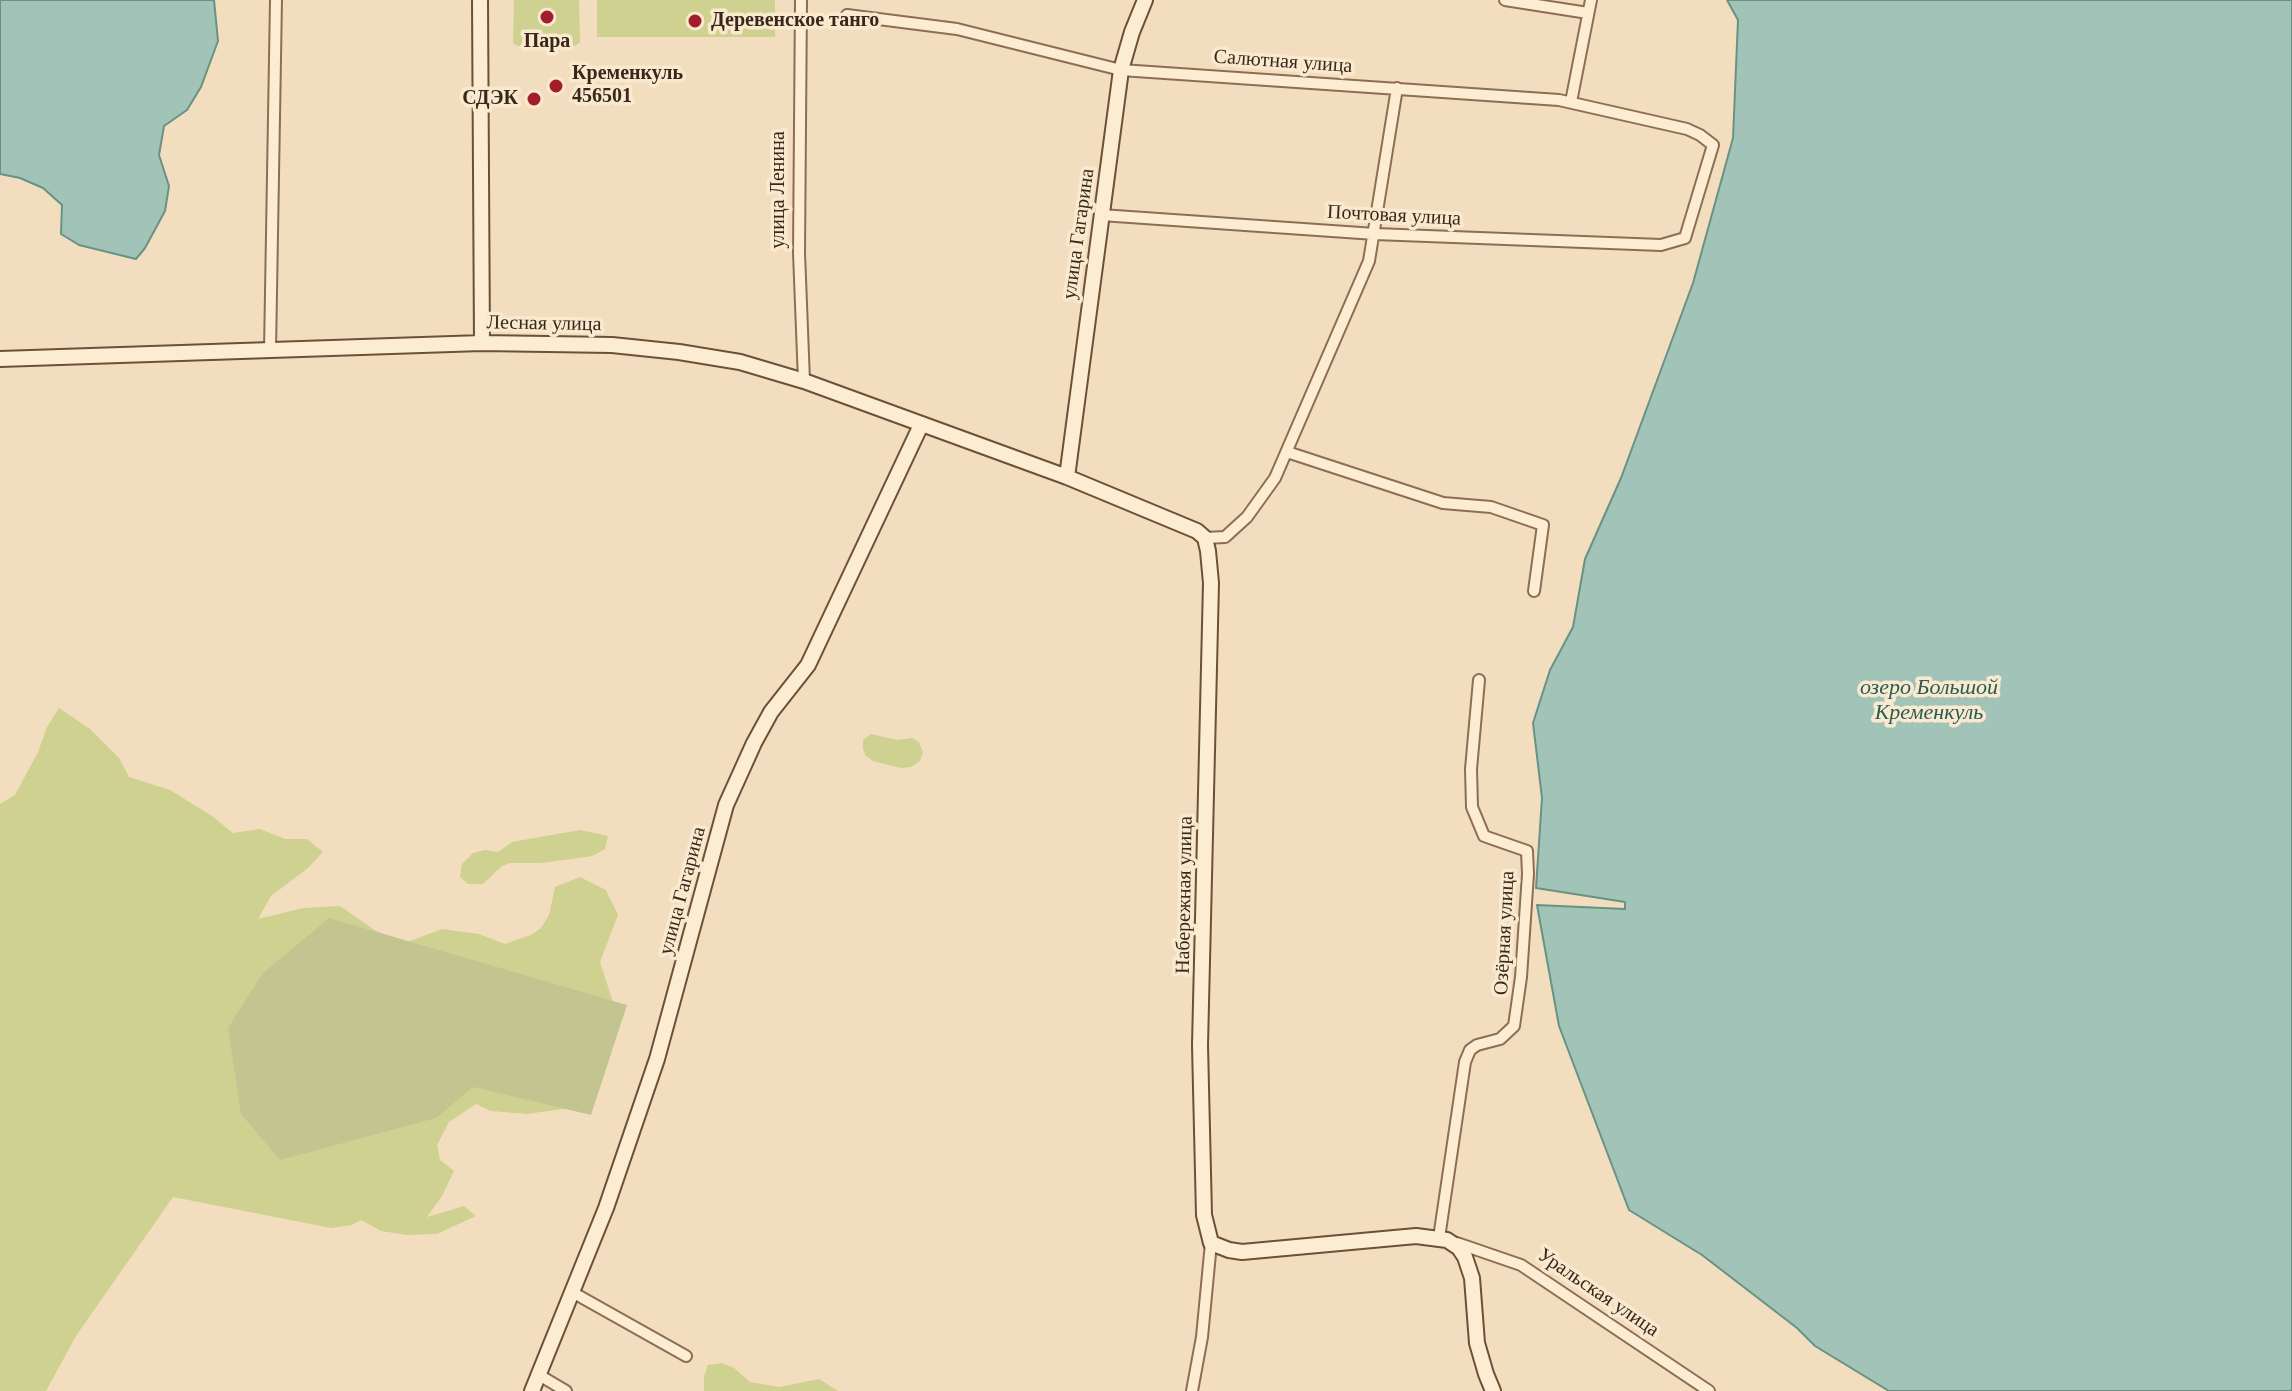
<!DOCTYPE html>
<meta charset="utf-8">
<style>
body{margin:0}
canvas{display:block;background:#f2debe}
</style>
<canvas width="2292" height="1391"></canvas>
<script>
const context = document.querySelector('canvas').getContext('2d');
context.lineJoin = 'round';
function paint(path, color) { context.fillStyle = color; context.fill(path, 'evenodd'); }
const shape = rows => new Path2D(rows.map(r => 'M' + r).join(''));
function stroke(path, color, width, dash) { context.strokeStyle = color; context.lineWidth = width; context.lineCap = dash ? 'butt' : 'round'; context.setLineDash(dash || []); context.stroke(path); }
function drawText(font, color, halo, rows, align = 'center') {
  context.font = font + ' "Times New Roman",serif'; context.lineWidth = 7; context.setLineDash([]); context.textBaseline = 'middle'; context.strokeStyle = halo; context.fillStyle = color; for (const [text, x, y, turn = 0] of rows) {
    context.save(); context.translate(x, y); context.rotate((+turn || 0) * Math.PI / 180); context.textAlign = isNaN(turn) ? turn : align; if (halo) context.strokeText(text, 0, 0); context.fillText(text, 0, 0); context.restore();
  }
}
paint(shape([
 [514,0,579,0,580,42,575,46,518,46,513,43],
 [597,0,775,0,775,37,597,37],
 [59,708,90,729,119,758,129,777,170,790,212,816,233,833,260,829,285,839,307,839,323,852,308,868,271,896,258,919,303,908,340,906,376,931,405,943,442,929,479,934,505,944,531,935,541,928,549,915,555,887,580,877,606,890,618,915,600,962,612,999,617,1028,610,1056,594,1090,590,1105,527,1114,491,1111,476,1104,449,1122,437,1145,440,1160,454,1171,442,1196,427,1217,464,1206,476,1216,437,1234,407,1235,381,1231,361,1220,352,1225,331,1228,173,1197,76,1336,46,1391,0,1391,0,804,15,795,38,752,47,727],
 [871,734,898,740,912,738,919,742,923,752,920,761,911,767,901,768,873,761,866,756,863,749,863,740],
 [580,830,608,836,605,849,592,856,579,858,541,863,510,863,502,866,483,884,468,884,460,877,462,864,473,853,485,850,498,852,512,842],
 [722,1363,734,1368,750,1382,779,1387,819,1379,838,1391,704,1391,704,1376,708,1365]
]), '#cfd190');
paint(shape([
 [329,918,627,1005,591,1115,473,1087,436,1118,280,1160,241,1114,228,1028,263,973]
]), '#c3c591');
const water = shape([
 [0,0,214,0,218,41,201,87,187,110,164,126,159,155,169,186,165,211,145,248,136,259,79,245,61,234,62,205,43,188,20,178,0,174,0,0],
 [1727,0,2292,0,2292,1391,1889,1391,1815,1346,1797,1328,1702,1255,1629,1210,1559,1026,1537,905,1625,909,1625,902,1536,888,1542,798,1533,723,1550,670,1573,627,1585,559,1621,478,1693,283,1733,138,1738,20,1727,0]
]);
paint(water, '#a2c3b7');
stroke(water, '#689284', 2);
const street = shape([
 [801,0,799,253,804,381],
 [1505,0,1588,13],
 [847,15,957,29,1121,70,1559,100,1687,129,1700,135,1713,145,1685,238,1661,245,1375,234,1101,215],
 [1571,102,1591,0],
 [270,351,276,0],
 [1287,452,1443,503,1491,507,1543,525,1534,591],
 [1205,538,1225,537,1247,517,1275,478,1369,261,1397,88],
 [1439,1238,1465,1062,1470,1050,1477,1045,1500,1039,1514,1026,1521,977,1528,874,1527,851,1484,836,1472,807,1471,769,1479,680],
 [1457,1243,1521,1265,1709,1391],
 [572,1292,686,1356],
 [539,1375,566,1391],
 [1192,1391,1202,1337,1211,1243]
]);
const secondary = shape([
 [480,0,482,343],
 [0,359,482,343,612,345,679,352,740,362,804,381,1067,477,1197,531,1205,538,1208,551,1211,583,1200,1045,1204,1215,1211,1243,1229,1250,1242,1252,1416,1236,1447,1240,1459,1248,1465,1257,1472,1278,1477,1343,1486,1374,1493,1391],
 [1067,477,1121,70,1132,32,1145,0],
 [532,1391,606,1208,657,1059,726,805,754,743,771,712,808,665,921,425]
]);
stroke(street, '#8c6e54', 14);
stroke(secondary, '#6e4f38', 18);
stroke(street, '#fcecd2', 10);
stroke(secondary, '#fcecd2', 14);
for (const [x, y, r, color] of [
 [547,17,8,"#a21e2a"],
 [695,21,8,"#a21e2a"],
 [556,86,8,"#a21e2a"],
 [534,99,8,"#a21e2a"]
]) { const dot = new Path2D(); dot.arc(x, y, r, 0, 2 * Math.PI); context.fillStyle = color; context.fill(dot); stroke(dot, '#f9e9ce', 3); }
drawText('bold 20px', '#3a271b', '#f9e9ce', [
 ["Деревенское танго",711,21],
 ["Пара",547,42,"center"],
 ["Кременкуль",572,74],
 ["456501",572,97],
 ["СДЭК",518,99,"right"]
], 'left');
drawText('20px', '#3a271b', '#f9e9ce', [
 ["Салютная улица",1283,62,4],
 ["улица Ленина",779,190,-90],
 ["Почтовая улица",1394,216,3],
 ["улица Гагарина",1079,234,-82],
 ["Лесная улица",544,324,1],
 ["улица Гагарина",683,891,-75],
 ["Набережная улица",1185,895,-89],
 ["Озёрная улица",1505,933,-87],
 ["Уральская улица",1598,1293,34]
]);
drawText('italic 22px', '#285c54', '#f9e9ce', [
 ["озеро Большой",1929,688],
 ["Кременкуль",1929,713]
]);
</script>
